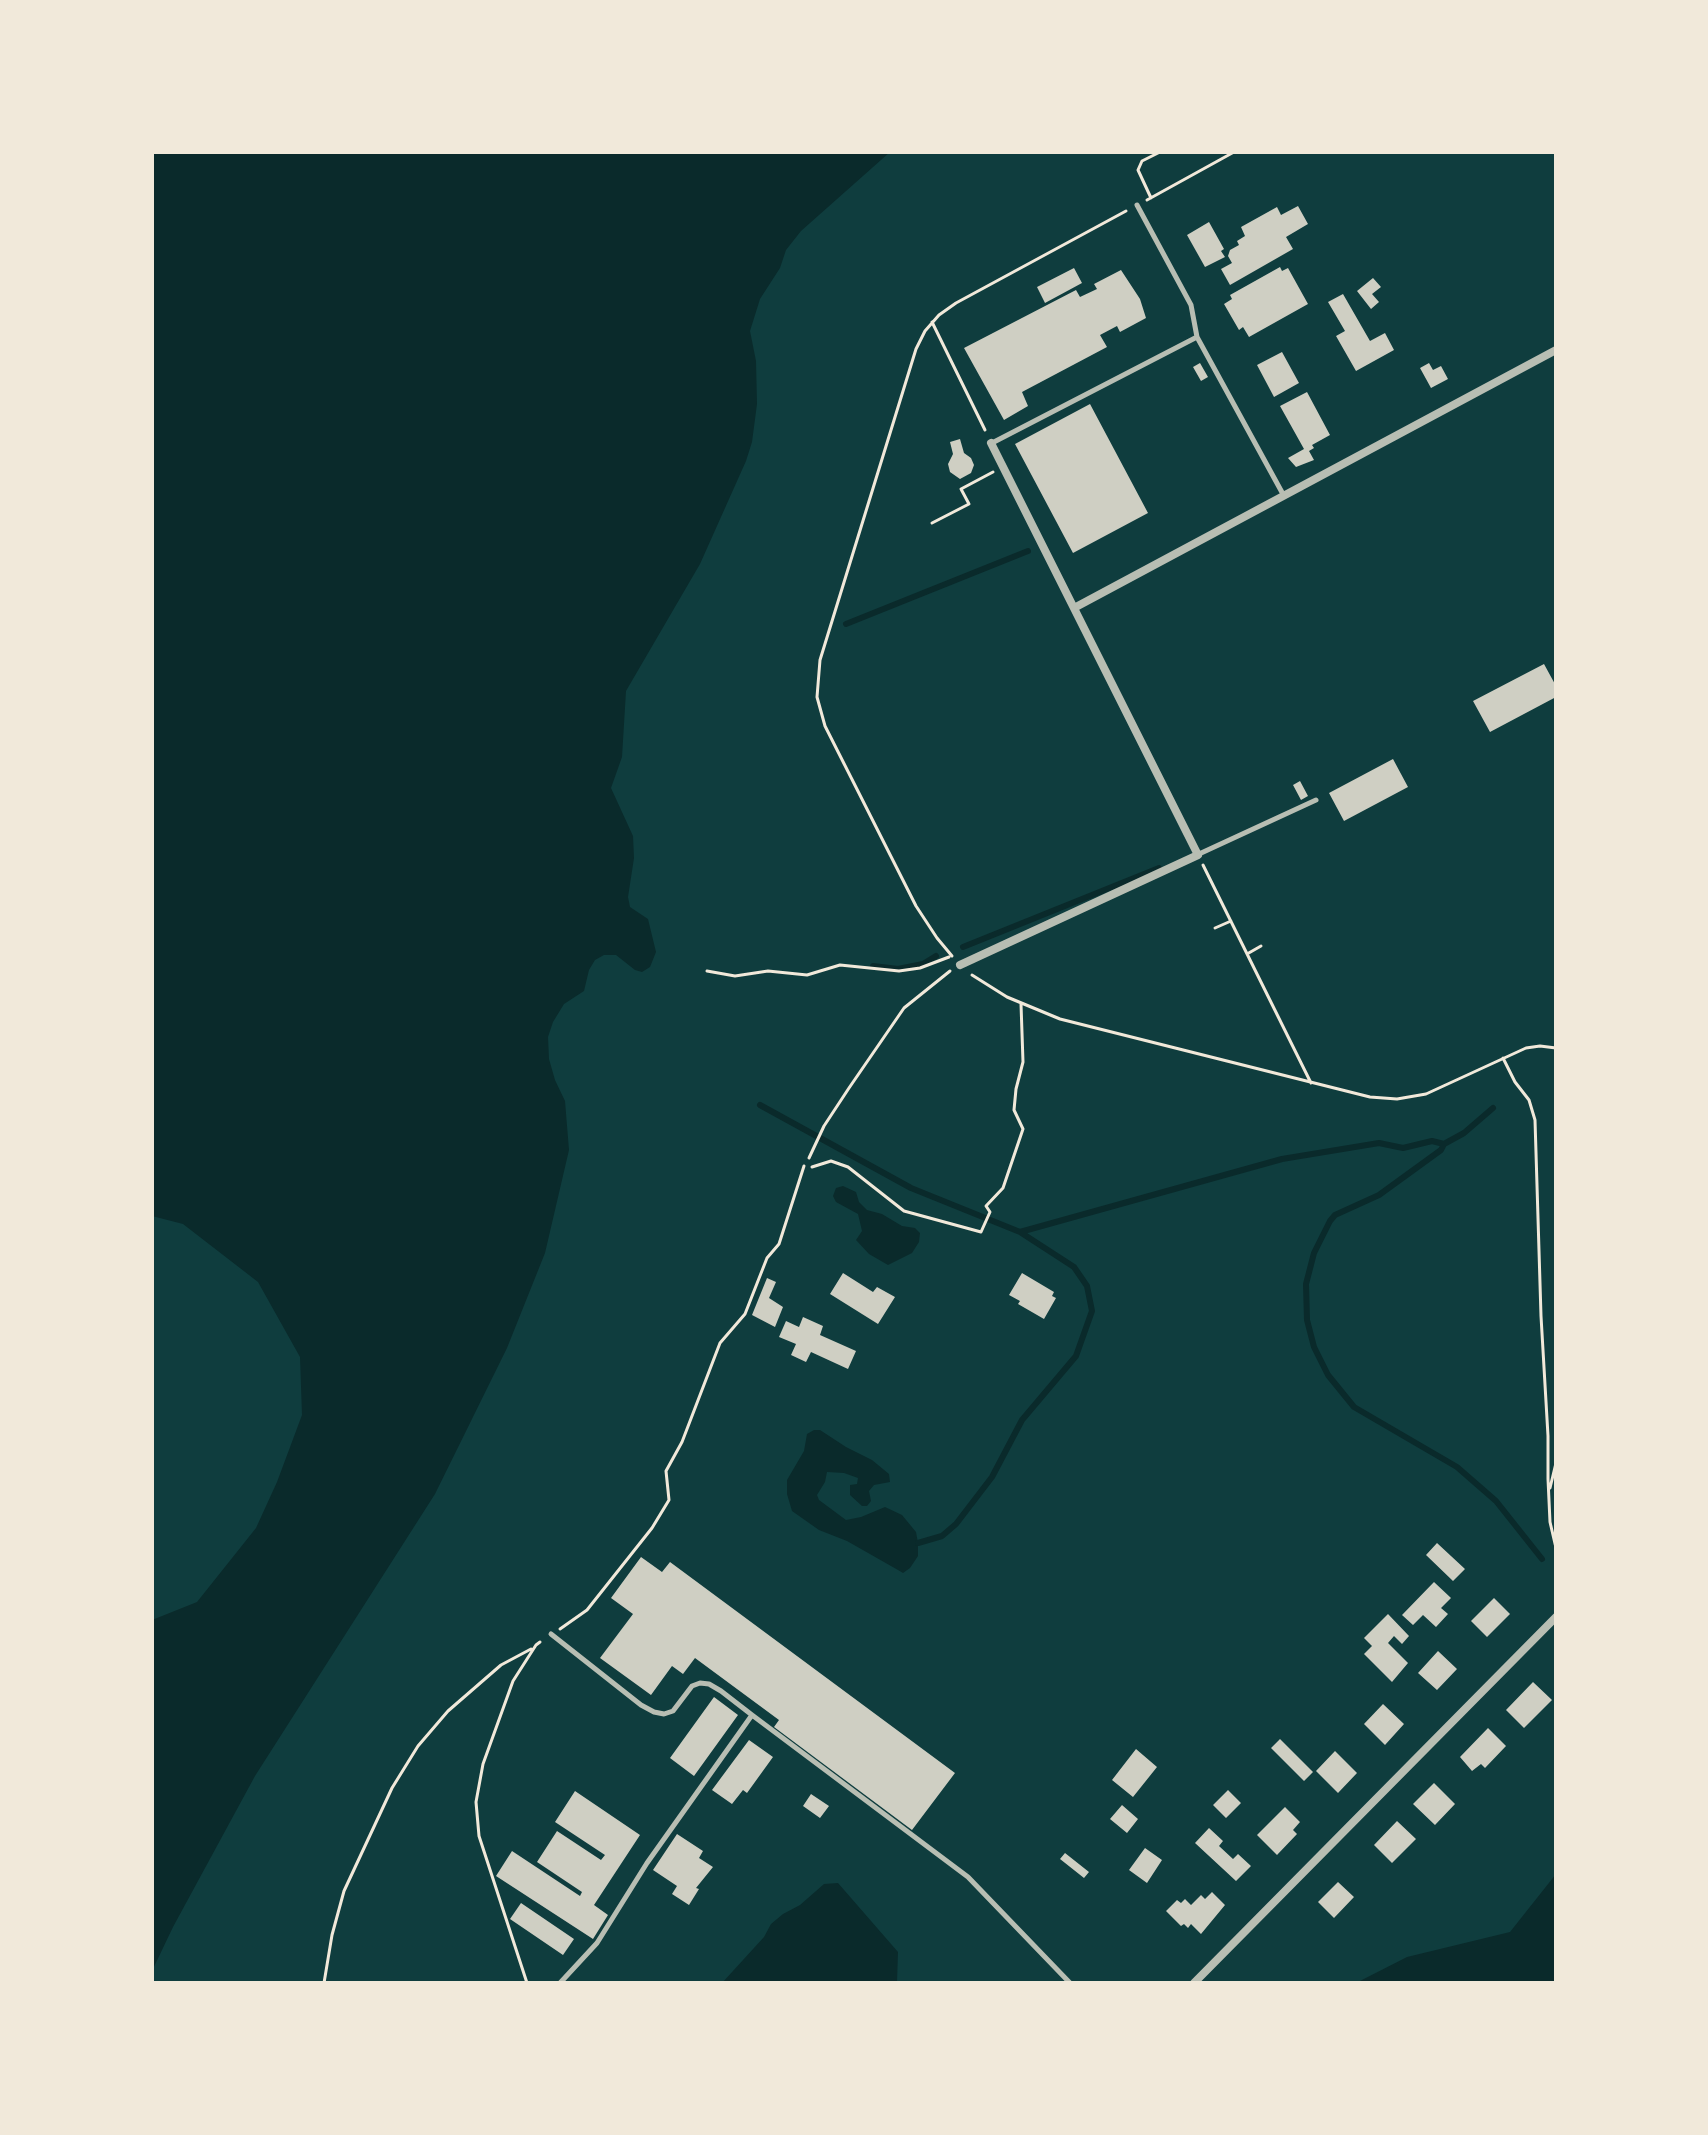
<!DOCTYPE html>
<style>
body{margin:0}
#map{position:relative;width:1708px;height:2135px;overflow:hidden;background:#0f3d3e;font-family:"Work Sans",sans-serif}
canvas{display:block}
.frame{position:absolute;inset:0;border:154px solid #f1e9da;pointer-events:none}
</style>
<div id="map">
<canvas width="1708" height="2135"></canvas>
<div class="frame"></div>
</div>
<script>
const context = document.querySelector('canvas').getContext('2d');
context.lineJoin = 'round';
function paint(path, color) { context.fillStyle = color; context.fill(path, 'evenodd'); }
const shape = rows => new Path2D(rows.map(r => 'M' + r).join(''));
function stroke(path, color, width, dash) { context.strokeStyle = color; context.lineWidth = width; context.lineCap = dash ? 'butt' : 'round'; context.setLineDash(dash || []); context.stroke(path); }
paint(shape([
 [152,152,890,152,801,231,786,250,780,268,760,299,750,331,756,361,757,404,752,442,746,461,700,564,626,691,622,757,611,788,633,836,634,858,628,897,630,907,648,919,656,952,650,967,642,972,635,970,616,955,604,955,595,960,589,970,584,991,564,1004,553,1022,548,1037,549,1059,555,1080,565,1101,569,1150,545,1253,507,1348,435,1494,255,1776,173,1927,152,1971,152,1620,197,1602,256,1528,277,1482,302,1415,300,1357,258,1282,183,1224,152,1216],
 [843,1186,856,1192,859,1202,867,1210,882,1214,902,1226,915,1228,920,1233,919,1242,912,1253,888,1265,869,1254,856,1240,862,1231,858,1214,836,1202,833,1196,836,1188],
 [814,1430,820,1430,846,1447,872,1460,889,1474,890,1482,874,1485,869,1491,871,1501,867,1506,862,1506,850,1495,850,1485,857,1484,858,1478,844,1473,827,1472,825,1482,817,1495,819,1500,846,1520,861,1517,885,1507,902,1515,916,1532,918,1543,918,1556,910,1568,903,1573,898,1570,847,1541,819,1530,792,1511,787,1494,787,1480,804,1451,807,1434],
 [1556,1874,1556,1983,1356,1983,1407,1957,1510,1932],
 [838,1883,898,1952,897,1983,722,1983,764,1937,771,1924,783,1914,800,1905,824,1884]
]), '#0a2a2b');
stroke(shape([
 [846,624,1028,551],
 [963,947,1159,868],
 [873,966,898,969,923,964,936,956],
 [760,1105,911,1188,1020,1232,1282,1159,1379,1143,1403,1148,1432,1141,1444,1144,1441,1150,1379,1195,1335,1215,1330,1221,1314,1253,1306,1284,1307,1320,1314,1347,1328,1375,1354,1407,1457,1467,1496,1501,1542,1559],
 [1444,1144,1464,1133,1493,1108],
 [918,1543,942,1536,956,1524,992,1477,1022,1420,1076,1356,1092,1311,1087,1286,1074,1267,1020,1232]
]), '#0a2a2b', 6);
paint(shape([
 [1298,206,1308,224,1286,237,1293,249,1230,285,1221,269,1232,263,1228,256,1230,250,1239,245,1237,241,1245,236,1241,227,1277,207,1281,215],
 [1209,222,1224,249,1221,251,1225,257,1205,267,1187,235],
 [1280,267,1282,271,1288,268,1308,304,1249,337,1243,327,1239,330,1224,304,1232,299,1230,295],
 [1074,268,1082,283,1045,303,1037,287],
 [1121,270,1140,299,1146,318,1120,332,1117,326,1100,335,1107,347,1022,392,1028,406,1004,420,964,348,1076,290,1080,297,1097,289,1094,284],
 [1373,278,1381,287,1372,294,1379,302,1371,309,1357,291],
 [1343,294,1370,341,1385,333,1394,350,1356,371,1336,336,1345,331,1328,302],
 [1282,352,1299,383,1274,397,1257,365],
 [1200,363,1208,377,1201,381,1193,367],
 [1429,363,1433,370,1441,366,1448,379,1431,388,1420,368],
 [1307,392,1330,435,1312,445,1314,448,1309,451,1314,460,1296,467,1288,458,1304,449,1280,406],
 [1090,404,1148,513,1073,553,1015,444],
 [960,439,964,453,971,458,974,465,971,473,960,479,950,472,948,464,953,454,950,442],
 [1544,664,1556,686,1556,697,1490,732,1473,701],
 [1393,759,1408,787,1344,821,1329,793],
 [1300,781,1308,796,1301,800,1293,785],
 [843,1273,873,1292,877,1287,895,1297,878,1324,830,1294],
 [1022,1273,1054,1292,1052,1296,1056,1298,1044,1319,1018,1304,1020,1301,1009,1295],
 [767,1278,776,1282,769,1298,783,1307,775,1327,752,1315],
 [803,1317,823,1326,820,1335,856,1351,848,1369,811,1352,806,1362,791,1355,796,1344,779,1337,786,1321,799,1327],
 [1437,1543,1465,1569,1453,1581,1426,1555],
 [641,1557,662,1572,670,1562,955,1773,912,1830,774,1727,779,1720,695,1658,683,1674,672,1666,651,1695,600,1658,633,1614,611,1598],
 [1434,1582,1451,1598,1441,1608,1448,1614,1436,1627,1423,1615,1413,1625,1402,1615],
 [1494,1598,1510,1614,1487,1637,1471,1621],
 [1388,1614,1409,1636,1402,1644,1394,1636,1388,1643,1408,1663,1392,1682,1364,1654,1372,1646,1364,1638],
 [1438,1651,1457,1669,1437,1690,1418,1673],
 [1533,1682,1552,1700,1524,1728,1506,1710],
 [714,1697,738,1715,694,1776,670,1758],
 [1383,1704,1404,1724,1385,1745,1364,1724],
 [1488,1728,1506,1746,1485,1768,1481,1764,1472,1771,1460,1757],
 [1280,1739,1313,1772,1304,1781,1271,1748],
 [749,1740,773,1757,747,1793,743,1790,732,1804,712,1790],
 [1136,1749,1157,1767,1133,1797,1112,1780],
 [1335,1751,1357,1773,1338,1793,1316,1771],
 [1434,1783,1455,1804,1435,1825,1413,1804],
 [1228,1790,1241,1803,1226,1818,1213,1805],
 [575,1791,640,1835,594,1905,608,1915,593,1939,496,1876,512,1851,580,1896,582,1892,537,1862,557,1831,601,1860,605,1855,555,1822],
 [811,1794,829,1806,820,1818,803,1806],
 [1122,1805,1138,1819,1127,1833,1110,1819],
 [1285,1807,1300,1822,1293,1830,1297,1834,1277,1855,1257,1835],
 [1397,1821,1416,1839,1392,1863,1374,1845],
 [1209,1828,1223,1841,1219,1846,1233,1859,1238,1854,1251,1866,1236,1881,1195,1843],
 [677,1834,703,1851,699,1858,713,1867,696,1888,699,1889,689,1905,672,1894,677,1886,653,1870],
 [1145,1848,1162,1860,1147,1883,1129,1870],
 [1065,1853,1089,1872,1084,1878,1060,1859],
 [1338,1882,1354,1897,1334,1918,1318,1902],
 [1212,1892,1225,1905,1201,1934,1191,1924,1188,1928,1184,1924,1181,1926,1166,1911,1177,1900,1181,1903,1185,1899,1191,1905,1201,1895,1205,1899],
 [521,1903,574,1939,563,1955,510,1919]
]), '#cfcfc3');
stroke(shape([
 [1151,198,1138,170,1142,161,1160,152],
 [1147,200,1234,152],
 [932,322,985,430],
 [932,523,969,504,961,489,993,472],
 [1203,865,1311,1083],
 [1215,928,1231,921],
 [1247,954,1261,946],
 [952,956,937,938,916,906,825,726,817,697,820,660,916,349,925,331,939,315,956,303,1126,211],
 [707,971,735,976,768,971,807,975,840,965,899,971,920,968,949,957],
 [972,975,1007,997,1060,1019,1370,1097,1397,1099,1426,1094,1526,1048,1540,1046,1556,1048],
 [1503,1058,1515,1082,1529,1100,1535,1120,1541,1316,1548,1436,1548,1479,1550,1522,1556,1548],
 [809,1158,824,1126,849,1088,904,1008,950,971],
 [812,1167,831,1161,848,1167,904,1211,981,1232,990,1212,986,1206,1003,1188,1023,1129,1014,1110,1016,1089,1023,1062,1021,1004],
 [1550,1488,1556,1463],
 [560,1629,587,1610,652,1528,669,1500,666,1471,682,1442,720,1343,745,1314,767,1258,779,1244,804,1166],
 [324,1983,332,1935,344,1891,392,1788,418,1746,448,1711,501,1665,531,1649],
 [527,1983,479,1836,476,1802,483,1764,513,1681,536,1645,540,1642]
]), '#f1e9da', 3);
stroke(shape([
 [1137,205,1191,305,1197,337,1284,496],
 [992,443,1197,337],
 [1199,854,1316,800],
 [551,1634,641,1705,654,1712,664,1714,673,1711,692,1686,700,1683,709,1684,721,1691,752,1715,647,1863,597,1943,560,1983],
 [752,1715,968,1877,1070,1983]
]), '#b8beb3', 5);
stroke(shape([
 [1074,608,1556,350],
 [960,965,1198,855,991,443],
 [1194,1983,1556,1617]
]), '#b8beb3', 8);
</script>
